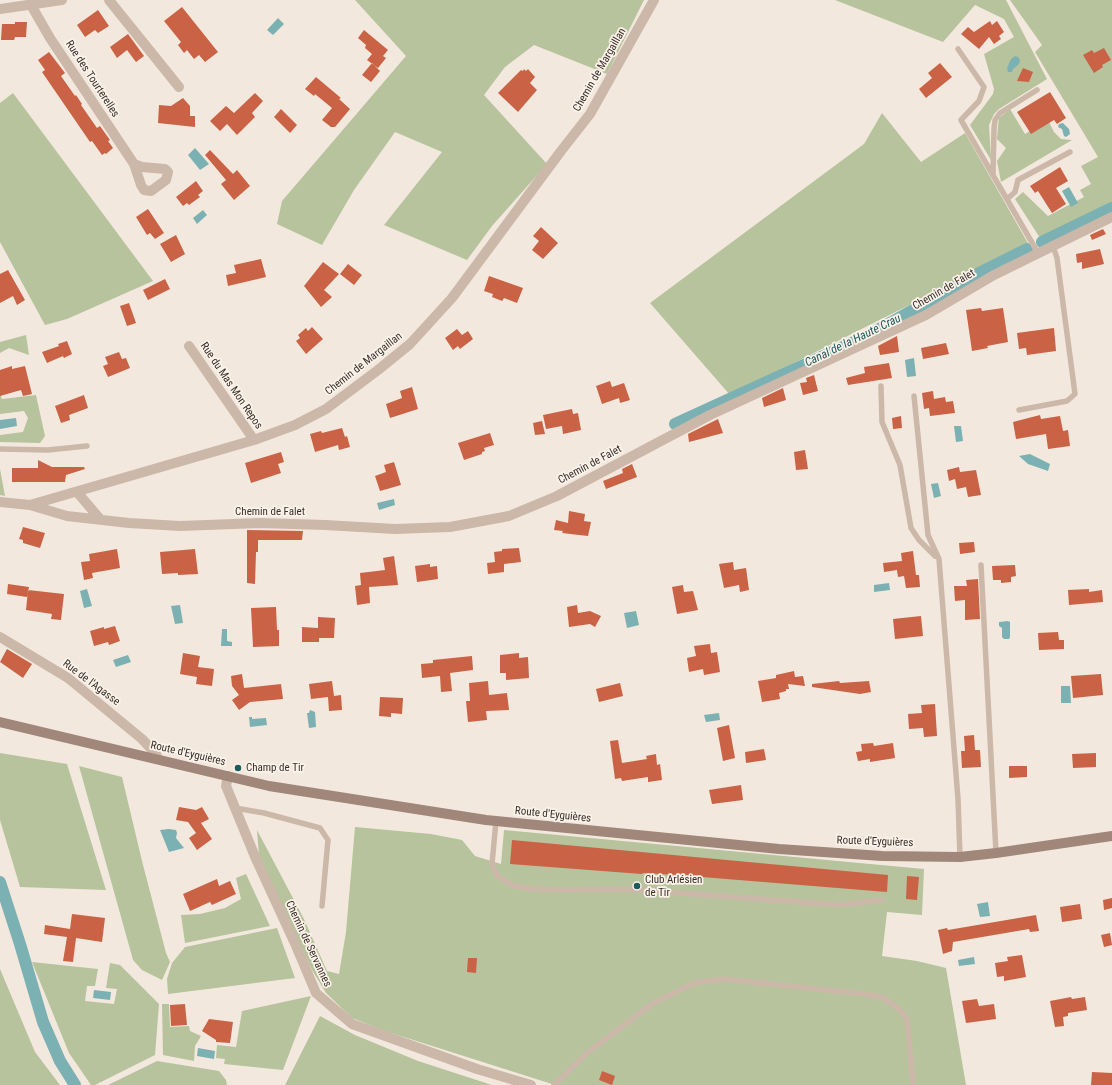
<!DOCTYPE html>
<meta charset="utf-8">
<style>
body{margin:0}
canvas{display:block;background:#f3e8dd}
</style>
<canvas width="1112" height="1085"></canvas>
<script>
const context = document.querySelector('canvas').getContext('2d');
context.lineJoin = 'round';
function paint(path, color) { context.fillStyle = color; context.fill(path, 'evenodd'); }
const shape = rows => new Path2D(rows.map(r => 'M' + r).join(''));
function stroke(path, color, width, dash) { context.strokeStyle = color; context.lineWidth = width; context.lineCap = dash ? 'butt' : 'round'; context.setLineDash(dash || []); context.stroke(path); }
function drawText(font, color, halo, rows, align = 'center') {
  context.font = font + ' "Roboto Condensed",sans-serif'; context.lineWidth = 3.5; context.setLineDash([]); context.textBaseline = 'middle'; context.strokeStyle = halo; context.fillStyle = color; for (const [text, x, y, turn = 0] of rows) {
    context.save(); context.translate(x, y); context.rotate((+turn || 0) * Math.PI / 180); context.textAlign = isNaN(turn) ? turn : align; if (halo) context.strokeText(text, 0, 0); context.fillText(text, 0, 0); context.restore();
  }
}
paint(shape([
 [355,0,644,0,607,74,534,45,505,67,484,95,547,164,492,226,467,260,384,225,442,152,395,132,354,190,322,245,277,224,282,201,406,56],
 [835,0,1006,0,1047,79,999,109,994,114,989,125,991,160,970,125,993,94,994,89,984,54,1014,37,1004,19,975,5,943,42],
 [1010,0,1112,0,1112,204,1040,238,1015,199,1023,192,1048,216,1084,197,1080,190,1091,184,1081,166,1098,157,1035,52,1042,45],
 [13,93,153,281,67,319,45,325,0,242,0,103],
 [1010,109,1025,134,1048,120,1054,132,1061,139,1072,140,1001,182,997,161,1006,148,997,139,998,126,999,118],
 [882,113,921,162,965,133,1029,245,730,395,650,303,864,144],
 [26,335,29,355,9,348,0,353,0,342],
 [0,393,2,399,36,395,45,436,40,443,0,442,0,435,23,432,28,418,24,411,0,414],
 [0,469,5,496,0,495],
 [0,753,67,764,106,890,20,887,0,820],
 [79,766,122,777,142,861,166,953,170,962,162,980,142,970,133,960],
 [355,827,431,834,462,840,475,856,501,864,504,830,924,869,922,915,887,912,882,956,917,961,946,968,966,1085,555,1085,385,1031,352,1018,326,993,312,970,259,856,257,830,304,919,327,971,339,974,346,932],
 [246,874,270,926,185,943,181,915,200,914,225,908,241,899,236,878],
 [277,928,295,978,168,994,167,979,172,963,185,947],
 [32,962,98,969,95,986,87,986,85,1001,114,1004,117,989,106,988,110,963,120,965,159,1004,155,1055,95,1085,91,1085,69,1053],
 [0,969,35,1052,60,1085,0,1085],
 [311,996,283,1070,224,1064,225,1059,216,1058,217,1045,236,1047,242,1011],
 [162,1004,169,1004,170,1027,189,1026,190,1031,201,1036,195,1046,194,1061,163,1055],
 [320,1016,355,1035,418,1061,492,1085,285,1085],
 [157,1061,219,1071,226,1080,227,1085,108,1085]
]), '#b7c39d');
paint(shape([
 [278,18,284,24,273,35,267,30],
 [1015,56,1018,57,1020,60,1019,64,1013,69,1012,72,1008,72,1007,68,1011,59],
 [1063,123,1069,129,1070,134,1066,137,1064,136,1062,129,1058,127,1059,124],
 [195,148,209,164,200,170,188,155],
 [1069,187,1078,203,1071,207,1062,191],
 [203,210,207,215,197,224,193,218],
 [914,358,916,376,907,377,905,360],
 [16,418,17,426,0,429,0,420],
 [954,426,961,426,963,441,956,442],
 [1030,454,1050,464,1048,471,1028,464,1019,456],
 [938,483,941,496,934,498,931,484],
 [394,499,395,505,379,510,377,503],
 [889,583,890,590,874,592,874,585],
 [87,589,92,606,84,608,80,591],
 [180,605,183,623,175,624,171,606],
 [636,611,639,625,627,628,624,613],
 [1008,621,1010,622,1010,637,1009,639,1004,639,1002,637,1002,628,999,626,999,622],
 [222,629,227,629,227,641,232,642,232,646,221,646],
 [128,655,131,662,116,667,113,660],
 [1061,686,1070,686,1071,703,1061,703],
 [310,710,315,712,316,727,309,728,307,713,309,713],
 [719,713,720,720,706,722,704,715],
 [249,717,252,717,252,719,266,718,267,725,250,727],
 [169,829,176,830,177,833,176,838,184,848,169,852,160,830],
 [988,902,990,916,980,917,977,904],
 [974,957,975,964,959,966,958,960],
 [94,990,111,992,110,1000,93,998],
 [198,1048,215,1051,214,1059,197,1056]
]), '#7bb1b2');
stroke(shape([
 [1042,242,1112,208],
 [675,424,865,337,981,272,1027,249],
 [0,882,20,944,43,1022,60,1061,75,1085]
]), '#7bb1b2', 12);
paint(shape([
 [182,7,218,52,205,62,199,55,194,59,187,50,184,53,178,45,181,42,164,21],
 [98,10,109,26,98,33,95,30,85,37,77,25],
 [990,21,992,25,997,21,1004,32,999,36,1001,39,994,44,989,37,979,49,961,34,968,27,974,32],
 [15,22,27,22,26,37,15,37,14,40,1,40,2,24,15,24],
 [364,30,388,50,383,56,386,58,378,68,367,60,372,54,365,48,366,45,358,38],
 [128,34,144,56,136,62,127,50,117,58,110,47],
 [1104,48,1111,60,1102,65,1103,67,1094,73,1083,55,1092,50,1094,53],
 [49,52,65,73,61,76,75,96,76,95,82,104,81,105,97,128,100,126,110,140,108,141,113,148,106,154,105,153,102,155,92,141,90,142,42,72,45,70,38,60],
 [372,63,380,71,371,82,362,75],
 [940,63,952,77,926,98,919,89,932,78,928,73],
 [1023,68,1033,72,1029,82,1017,81],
 [524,69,526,71,528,69,535,77,530,83,537,90,518,112,498,93,521,70,523,71],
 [316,77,341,98,339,99,350,109,335,127,331,127,322,120,332,108,315,94,314,96,305,89],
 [1050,92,1066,118,1057,124,1054,120,1031,134,1017,112],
 [255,93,263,101,252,113,255,117,237,135,227,124,220,131,210,121,226,106,234,113],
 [183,98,190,106,190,116,195,116,195,127,158,123,159,105,171,106],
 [281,109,297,125,290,133,274,117],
 [210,150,233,174,237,170,250,186,234,200,221,184,226,180,205,155],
 [1060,167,1068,181,1056,188,1066,204,1052,213,1038,191,1035,193,1030,186],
 [196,181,203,191,198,195,200,197,189,205,187,203,183,206,176,197],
 [148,209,164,233,155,239,150,233,147,235,136,217],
 [541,227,558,243,543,259,532,250,539,241,533,236],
 [1103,229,1106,234,1092,240,1090,235],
 [176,235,185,254,171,262,160,244],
 [1100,249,1104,264,1082,269,1082,262,1077,263,1076,254],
 [261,259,266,277,228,286,226,275,236,273,234,265],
 [323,262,339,274,324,290,332,297,321,307,304,286],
 [348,264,362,275,354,285,340,274],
 [8,270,25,300,17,305,13,296,0,303,0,274],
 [489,276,523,288,517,303,504,298,502,301,492,297,493,294,484,291],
 [165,279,170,289,148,300,143,290],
 [129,303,136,323,127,326,120,306],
 [981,308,982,311,1003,308,1008,342,987,346,988,348,972,351,966,310],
 [312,327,323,339,306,354,296,341,300,338,298,335,306,328,308,331],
 [1054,328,1056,351,1027,355,1026,348,1019,349,1017,333],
 [457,329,462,335,468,331,473,339,460,349,458,346,453,350,445,338],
 [897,336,899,352,880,355,878,346],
 [67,341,72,354,64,358,63,356,47,363,42,352,59,346,58,344],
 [946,343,949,354,923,359,921,348],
 [119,352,122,359,126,358,130,368,108,377,103,366,108,364,105,357],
 [889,363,892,378,848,385,846,378,865,373,864,367],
 [12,366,12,369,25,366,32,394,23,396,21,390,0,396,0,370],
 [814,375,818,391,803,395,800,383,807,382,806,378],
 [610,381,612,387,624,383,630,400,620,403,619,398,602,404,596,386],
 [412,387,418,409,390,418,386,404,402,398,400,391],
 [783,388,786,400,764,407,762,398],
 [933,391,934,399,945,397,946,402,953,401,955,413,930,416,929,408,924,409,922,393],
 [84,395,88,408,69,415,70,420,61,423,55,406],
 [572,409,573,414,578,413,581,430,563,434,562,426,546,429,543,415],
 [1040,415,1041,419,1060,416,1063,431,1068,430,1070,446,1048,449,1046,434,1016,439,1013,422],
 [901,416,902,428,893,429,892,418],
 [718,419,723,433,689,442,688,434],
 [542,421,545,434,535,435,533,423],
 [342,428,345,437,347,436,350,447,339,450,338,445,315,452,310,434,321,431,322,433],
 [490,433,494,445,484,448,485,451,482,452,482,454,464,460,458,443],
 [805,450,808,469,796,470,794,452],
 [281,452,284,462,278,464,281,473,251,483,245,463],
 [38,460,52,467,84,467,85,469,66,475,65,482,12,482,12,468,38,468],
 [394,462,401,485,380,491,375,476,386,472,384,465],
 [632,464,637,477,606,489,603,481,623,473,622,469],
 [959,467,960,472,976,470,981,495,968,497,966,487,957,489,955,479,949,481,947,470],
 [569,511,585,514,584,521,591,522,588,536,562,533,563,531,554,530,556,520,568,523],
 [23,527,45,533,40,548,23,543,23,540,19,539],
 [247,530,303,531,302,540,258,540,258,552,256,552,255,584,247,583],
 [974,542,975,552,960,554,959,543],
 [519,548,521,562,504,564,504,572,488,574,487,563,495,562,494,552,502,551,502,549],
 [117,549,120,568,92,573,93,578,84,580,81,562,90,561,89,554],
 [195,549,198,574,178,575,178,573,162,574,160,552],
 [913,551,916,575,919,575,920,587,906,588,904,576,898,577,897,570,884,572,883,563,902,561,901,553],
 [394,556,398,585,369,587,370,603,357,605,355,586,361,585,360,573,385,570,383,558],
 [733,562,734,570,746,568,749,590,740,592,739,585,724,588,719,564],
 [430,564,430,567,437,566,438,579,417,582,415,566],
 [1015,565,1016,576,1011,577,1011,582,1001,583,1001,580,993,580,992,566],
 [978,579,980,619,965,620,965,600,955,601,954,586,967,586,966,580],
 [8,584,29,587,27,597,7,594],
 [683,585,684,592,693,591,698,610,677,614,672,587],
 [1089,589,1089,592,1102,590,1103,602,1069,605,1068,590],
 [28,590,64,594,61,620,51,619,52,614,26,610],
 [577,605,578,613,590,611,601,616,595,627,590,624,569,627,567,607],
 [276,607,277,630,279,630,279,646,253,647,251,608],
 [921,616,923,636,895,639,893,619],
 [318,617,335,618,334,638,319,638,319,642,302,642,302,627,318,628],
 [115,626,120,641,109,645,108,642,94,646,90,631,104,627,104,629],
 [1058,632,1059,640,1064,640,1064,649,1039,650,1038,633],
 [710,644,711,653,717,652,720,672,704,675,703,669,689,672,687,658,696,656,694,646],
 [7,649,32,664,23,678,0,662],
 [183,653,200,656,198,667,214,669,212,686,196,684,197,677,180,674],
 [519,653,519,658,528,657,529,678,506,680,506,673,500,673,500,655],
 [472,656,473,670,450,673,452,691,441,692,440,676,422,678,421,664,433,663,433,660],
 [794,671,795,677,803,676,805,686,788,684,789,689,786,689,786,691,779,693,780,699,762,702,758,681,776,678,776,675],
 [242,674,244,688,281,684,283,699,250,702,239,710,232,700,239,695,232,686,231,676],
 [1101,674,1103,695,1073,698,1071,676],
 [332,681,334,696,341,695,342,710,329,711,328,697,311,699,309,684],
 [488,681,489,695,507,693,509,710,486,711,487,720,468,722,466,701,470,701,469,683],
 [839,681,840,683,869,681,871,692,860,694,812,687,812,684],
 [620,683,623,696,599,702,596,689],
 [380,697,403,698,402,714,391,713,391,717,379,716],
 [935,704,937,736,924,737,923,728,909,729,908,714,922,713,921,705],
 [729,725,735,758,723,761,717,728],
 [974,735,975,750,980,750,981,767,962,768,961,751,965,751,964,736],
 [618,740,622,763,647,759,646,756,656,754,657,765,660,764,662,780,648,782,648,777,622,781,621,778,615,779,610,741],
 [873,743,874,746,893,743,895,758,870,762,870,759,858,761,856,752,862,751,861,744],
 [764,749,766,760,746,763,745,752],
 [1096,753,1096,767,1073,768,1072,754],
 [1009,766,1027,766,1027,777,1009,778],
 [741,785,743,800,712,804,709,790],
 [179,807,196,810,202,807,209,819,201,823,212,839,197,850,189,838,196,833,188,822,176,820],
 [512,840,888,875,887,892,677,875,643,873,642,874,510,864],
 [907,876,919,877,917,900,906,899],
 [217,879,219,886,230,881,236,894,212,905,210,902,190,911,183,894],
 [1112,898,1112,908,1104,910,1103,900],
 [1080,904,1082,919,1062,922,1060,907],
 [72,914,105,918,102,942,76,938,73,962,63,961,67,937,44,934,45,925,70,929],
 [1036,915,1039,931,1030,932,1029,929,953,942,952,951,943,954,938,930,947,928,948,930],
 [1110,933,1112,945,1104,947,1101,935],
 [1022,955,1026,977,1004,981,1004,976,997,977,995,963,1008,961,1007,957],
 [468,958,477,958,476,973,467,972],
 [1071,997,1072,999,1085,997,1087,1010,1068,1013,1068,1016,1063,1017,1064,1026,1055,1027,1050,1001],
 [977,999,979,1006,994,1004,996,1019,966,1023,962,1001],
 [185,1004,187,1025,171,1026,170,1005],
 [209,1019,233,1022,230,1043,216,1042,216,1040,202,1031],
 [602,1071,615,1076,612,1085,599,1080],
 [1092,1072,1112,1073,1112,1085,1091,1085]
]), '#ca6245');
stroke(shape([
 [958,49,984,87,979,101,961,120,1038,253],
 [993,175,994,129,995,120,1000,113,1037,90],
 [1007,199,1015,192,1018,180,1070,152],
 [881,386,882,422,900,465,911,528,919,540,935,556],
 [914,396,928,535,939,559,958,799,960,857],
 [1019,410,1067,401,1075,394,1057,258,1053,246],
 [0,449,48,450,87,446],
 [981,565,996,853],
 [235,808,264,813,320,828,328,840,322,906],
 [496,821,492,864,497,876,514,886,534,889,565,890,611,889,655,891,839,905,882,900],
 [554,1085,587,1053,652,1004,694,983,724,979,865,994,884,998,895,1006,907,1018,913,1085]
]), '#ccb8a9', 5.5);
stroke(shape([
 [109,0,179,87],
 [31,5,50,38,134,164,141,185,144,190,151,191,166,180,168,172,165,169,142,167,134,164],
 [0,9,62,0],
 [189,346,254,440],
 [77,492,100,519],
 [0,502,30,505,254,440,295,425,326,409,378,370,410,344,452,298,561,151,590,114,654,0],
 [30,505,67,516,129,523,180,526,260,523,325,525,395,529,450,527,509,516,557,496,710,415,926,315,994,275,1112,217],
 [0,637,68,678,142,739,156,754,158,759],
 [228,776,226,786,256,859,297,948,316,993,352,1024,477,1069,531,1085]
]), '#ccb8a9', 10);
stroke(shape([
 [0,722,269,786,486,820,779,849,882,856,960,857,996,853,1112,836]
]), '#a0877a', 10);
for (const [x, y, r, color] of [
 [238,768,4,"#1c5a5c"],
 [637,886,4,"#1c5a5c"]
]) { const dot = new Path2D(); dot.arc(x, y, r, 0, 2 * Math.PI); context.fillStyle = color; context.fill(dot); stroke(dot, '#fbf3ea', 1.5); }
drawText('11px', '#392e29', '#fbf3ea', [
 ["Chemin de Margaillan",600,70,-60],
 ["Rue des Tourterelles",92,79,57],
 ["Chemin de Falet",944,290,-30],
 ["Chemin de Margaillan",364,364,-38],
 ["Rue du Mas Mon Repos",231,386,56],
 ["Chemin de Falet",590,465,-28],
 ["Chemin de Falet",270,512],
 ["Rue de l'Agasse",91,683,37],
 ["Route d'Eyguières",188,754,13],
 ["Route d'Eyguières",553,815,6],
 ["Route d'Eyguières",875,842,2],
 ["Chemin de Servannes",308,944,65]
]);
drawText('11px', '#392e29', '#fbf3ea', [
 ["Champ de Tir",246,768],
 ["Club Arlésien",645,880],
 ["de Tir",645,893]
], 'left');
drawText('italic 12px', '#1c5a5c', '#fbf3ea', [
 ["Canal de la Haute Crau",853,341,-26]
]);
</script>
